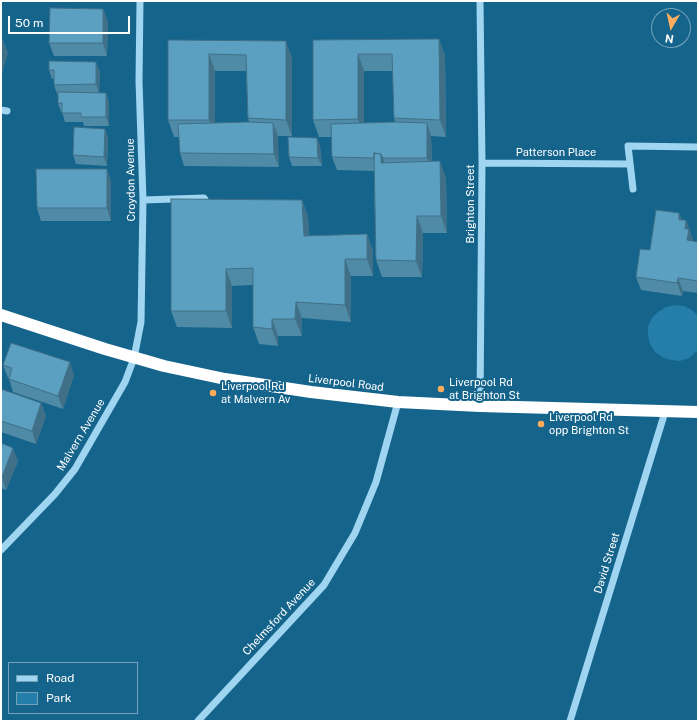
<!DOCTYPE html>
<style>
body{margin:0}
#map{position:relative;width:699px;height:722px;overflow:hidden;background:#15648c;font-family:"Public Sans",sans-serif}
canvas{display:block}
.frame{position:absolute;inset:0;border:2px solid #fff;pointer-events:none}
.legend{position:absolute;left:8px;top:662px;width:130px;height:52px;box-sizing:border-box;background:#15648c;border:1px solid #73a2ba;margin:0;padding:5px 7px;list-style:none;font-size:12px;color:#fff}
.legend li{display:flex;align-items:center;gap:8px;height:20px}
.legend b{width:20px;border:1px solid #73a2ba}
.north{position:absolute;left:651px;top:8px;width:40px;height:40px;box-sizing:border-box;background:#15648c;border:1px solid #73a2ba;border-radius:50%;rotate:189deg;font-size:11px;font-weight:700;line-height:16px;text-align:center;color:#fff}
.north::after{content:'';display:block;margin:auto;width:14px;height:18px;background:#ffac5d;clip-path:polygon(50% 0,100% 100%,50% 72%,0 100%)}
.scale{position:absolute;left:8px;top:16px;width:122px;height:18px;box-sizing:border-box;border:2px solid #fff;border-top:0;padding-left:5px;font-size:12px;line-height:14px;white-space:nowrap;color:#fff;-webkit-text-stroke:3px #15648c;paint-order:stroke}
</style>
<div id="map">
<canvas width="699" height="722"></canvas>
<div class="frame"></div>
<ul class="legend">
<li><b style="height:5px;background:#9fd5f0"></b>Road</li>
<li><b style="height:11px;background:#247ea9"></b>Park</li>
</ul>
<div class="north">N</div>
<div class="scale">50 m</div>
</div>
<script>
const context = document.querySelector('canvas').getContext('2d');
context.lineJoin = 'round';
function paint(path, color) { context.fillStyle = color; context.fill(path, 'evenodd'); }
const shape = rows => new Path2D(rows.map(r => 'M' + r).join(''));
function stroke(path, color, width, dash) { context.strokeStyle = color; context.lineWidth = width; context.lineCap = dash ? 'butt' : 'round'; context.setLineDash(dash || []); context.stroke(path); }
function drawText(font, color, halo, rows, align = 'center') {
  context.font = font + ' "Public Sans",sans-serif'; context.lineWidth = 4; context.setLineDash([]); context.textBaseline = 'middle'; context.strokeStyle = halo; context.fillStyle = color; for (const [text, x, y, turn = 0] of rows) {
    context.save(); context.translate(x, y); context.rotate((+turn || 0) * Math.PI / 180); context.textAlign = isNaN(turn) ? turn : align; if (halo) context.strokeText(text, 0, 0); context.fillText(text, 0, 0); context.restore();
  }
}
paint(shape([
 [675,305,684,306,692,310,698,316,698,350,689,358,680,361,671,360,662,357,655,352,650,344,648,336,648,326,652,318,658,312,666,307]
]), '#247ea9');
stroke(shape([
 [1,110,7,111],
 [482,163,629,164],
 [633,189,628,146,698,147],
 [143,200,204,198,209,207],
 [480,406,482,163,480,1],
 [1,550,55,494,75,469,125,382,134,358,141,322,143,200,139,81,140,1],
 [198,721,324,585,355,533,376,482,398,402],
 [570,721,665,412]
]), '#9fd5f0', 7);
stroke(shape([
 [1,315,105,349,164,366,225,379,311,392,398,402,480,406,698,412]
]), '#fff', 12);
paint(shape([
 [103,9,108,22,107,56,54,56,49,43],
 [439,39,445,56,446,137,431,136,432,161,446,178,447,233,423,233,422,277,382,277,376,260,374,171,337,170,332,157,331,137,319,137,313,120,313,40],
 [364,71,393,71,394,118,395,122,364,123],
 [168,40,292,58,292,136,277,136,279,167,184,166,180,153,179,137,174,137,168,120],
 [215,71,246,71,248,118,249,122,215,123],
 [49,70,100,71,99,93,106,93,109,102,109,126,84,126,83,122,65,122,62,112,61,112,58,103,58,94,57,94,54,85,54,79,52,79],
 [105,129,108,138,107,166,76,164,73,155],
 [317,138,320,146,322,166,292,166,289,157],
 [107,169,111,182,111,221,41,221,37,208],
 [302,200,308,217,309,236,367,234,373,251,373,276,351,276,351,322,302,318,302,336,278,336,278,346,259,344,253,327,253,285,232,286,232,328,177,327,171,311],
 [679,213,682,220,686,220,693,241,698,242,698,293,683,291,682,296,641,290,636,277,650,250],
 [3,365,74,375,63,409,13,392,9,379,8,378],
 [1,389,41,403,46,416,36,444,1,432],
 [1,443,18,461,6,490,1,488]
]), '#4f8aa6');
paint(shape([
 [103,9,108,22,107,56,103,43],
 [439,39,445,56,446,137,440,120],
 [3,40,8,53,1,77,1,47],
 [286,41,292,58,292,136,286,120],
 [209,54,215,71,215,137,209,120],
 [358,54,364,71,364,136,358,119],
 [96,62,100,71,99,93,96,84],
 [106,93,109,102,109,126,106,117],
 [273,123,278,136,279,167,274,154],
 [427,123,431,136,432,171,427,158],
 [105,129,108,138,107,166,104,157],
 [317,138,320,146,322,166,318,158],
 [381,154,388,170,381,163],
 [440,161,446,178,447,233,441,216],
 [107,169,111,182,111,221,107,208],
 [302,200,308,217,310,253,304,236],
 [679,213,684,226,679,220],
 [417,216,423,233,422,277,416,261],
 [686,220,691,233,691,235,694,242,687,240,685,229],
 [367,234,373,251,373,276,367,259],
 [345,259,351,276,351,322,345,305],
 [226,269,232,286,232,328,226,311],
 [678,278,683,291,682,296,677,283],
 [296,302,302,318,302,336,295,319],
 [272,319,278,336,278,346,272,329],
 [70,362,74,375,63,409,58,396],
 [41,403,46,416,36,444,32,431],
 [13,448,18,461,6,490,2,477]
]), '#407087');
const building = shape([
 [50,8,103,9,103,43,49,43,50,8],
 [439,39,440,120,394,118,392,54,358,54,358,119,313,120,313,40,439,39],
 [1,40,3,40,1,47,1,40],
 [168,40,286,41,286,120,248,118,246,55,209,54,209,120,168,120,168,40],
 [49,61,96,62,96,84,54,85,54,70,49,70,49,61],
 [58,92,106,93,106,117,81,117,81,113,62,113,62,103,58,103,58,92],
 [249,122,273,123,274,154,180,153,178,124,249,122],
 [395,122,427,123,427,158,383,158,381,154,374,153,374,158,332,157,331,124,395,122],
 [74,127,105,129,104,157,73,155,74,127],
 [288,137,317,138,318,158,289,157,288,137],
 [374,153,381,154,381,163,440,161,441,216,417,216,416,261,376,260,374,153],
 [36,169,107,169,107,208,37,208,36,169],
 [171,199,302,200,304,236,367,234,367,259,345,259,345,305,296,302,295,319,272,319,272,329,253,327,253,268,226,269,226,311,171,311,171,199],
 [656,210,679,213,679,220,686,220,685,229,689,229,687,240,698,242,698,281,678,278,677,283,636,277,640,249,650,250,656,210],
 [11,343,70,362,58,396,9,379,12,368,3,365,11,343],
 [1,389,41,403,32,431,1,421,1,389],
 [1,443,13,448,2,477,1,477,1,443]
]);
paint(building, '#5ca0c1');
stroke(building, '#407087', 1);
for (const [x, y, r, color] of [
 [441,389,4,"#ffac5d"],
 [213,393,4,"#ffac5d"],
 [541,424,4,"#ffac5d"]
]) { const dot = new Path2D(); dot.arc(x, y, r, 0, 2 * Math.PI); context.fillStyle = color; context.fill(dot); stroke(dot, '#15648c', 1.5); }
drawText('11px', '#fff', '#15648c', [
 ["Patterson Place",556,153],
 ["Croydon Avenue",131,180,-91],
 ["Brighton Street",471,204,-90],
 ["Liverpool Road",346,383,7],
 ["Malvern Avenue",81,435,-59],
 ["David Street",607,563,-73],
 ["Chelmsford Avenue",279,617,-47]
]);
drawText('11px', '#fff', '#15648c', [
 ["Liverpool Rd",449,383],
 ["at Brighton St",449,396],
 ["Liverpool Rd",221,387],
 ["at Malvern Av",221,400],
 ["Liverpool Rd",549,418],
 ["opp Brighton St",549,431]
], 'left');
</script>
